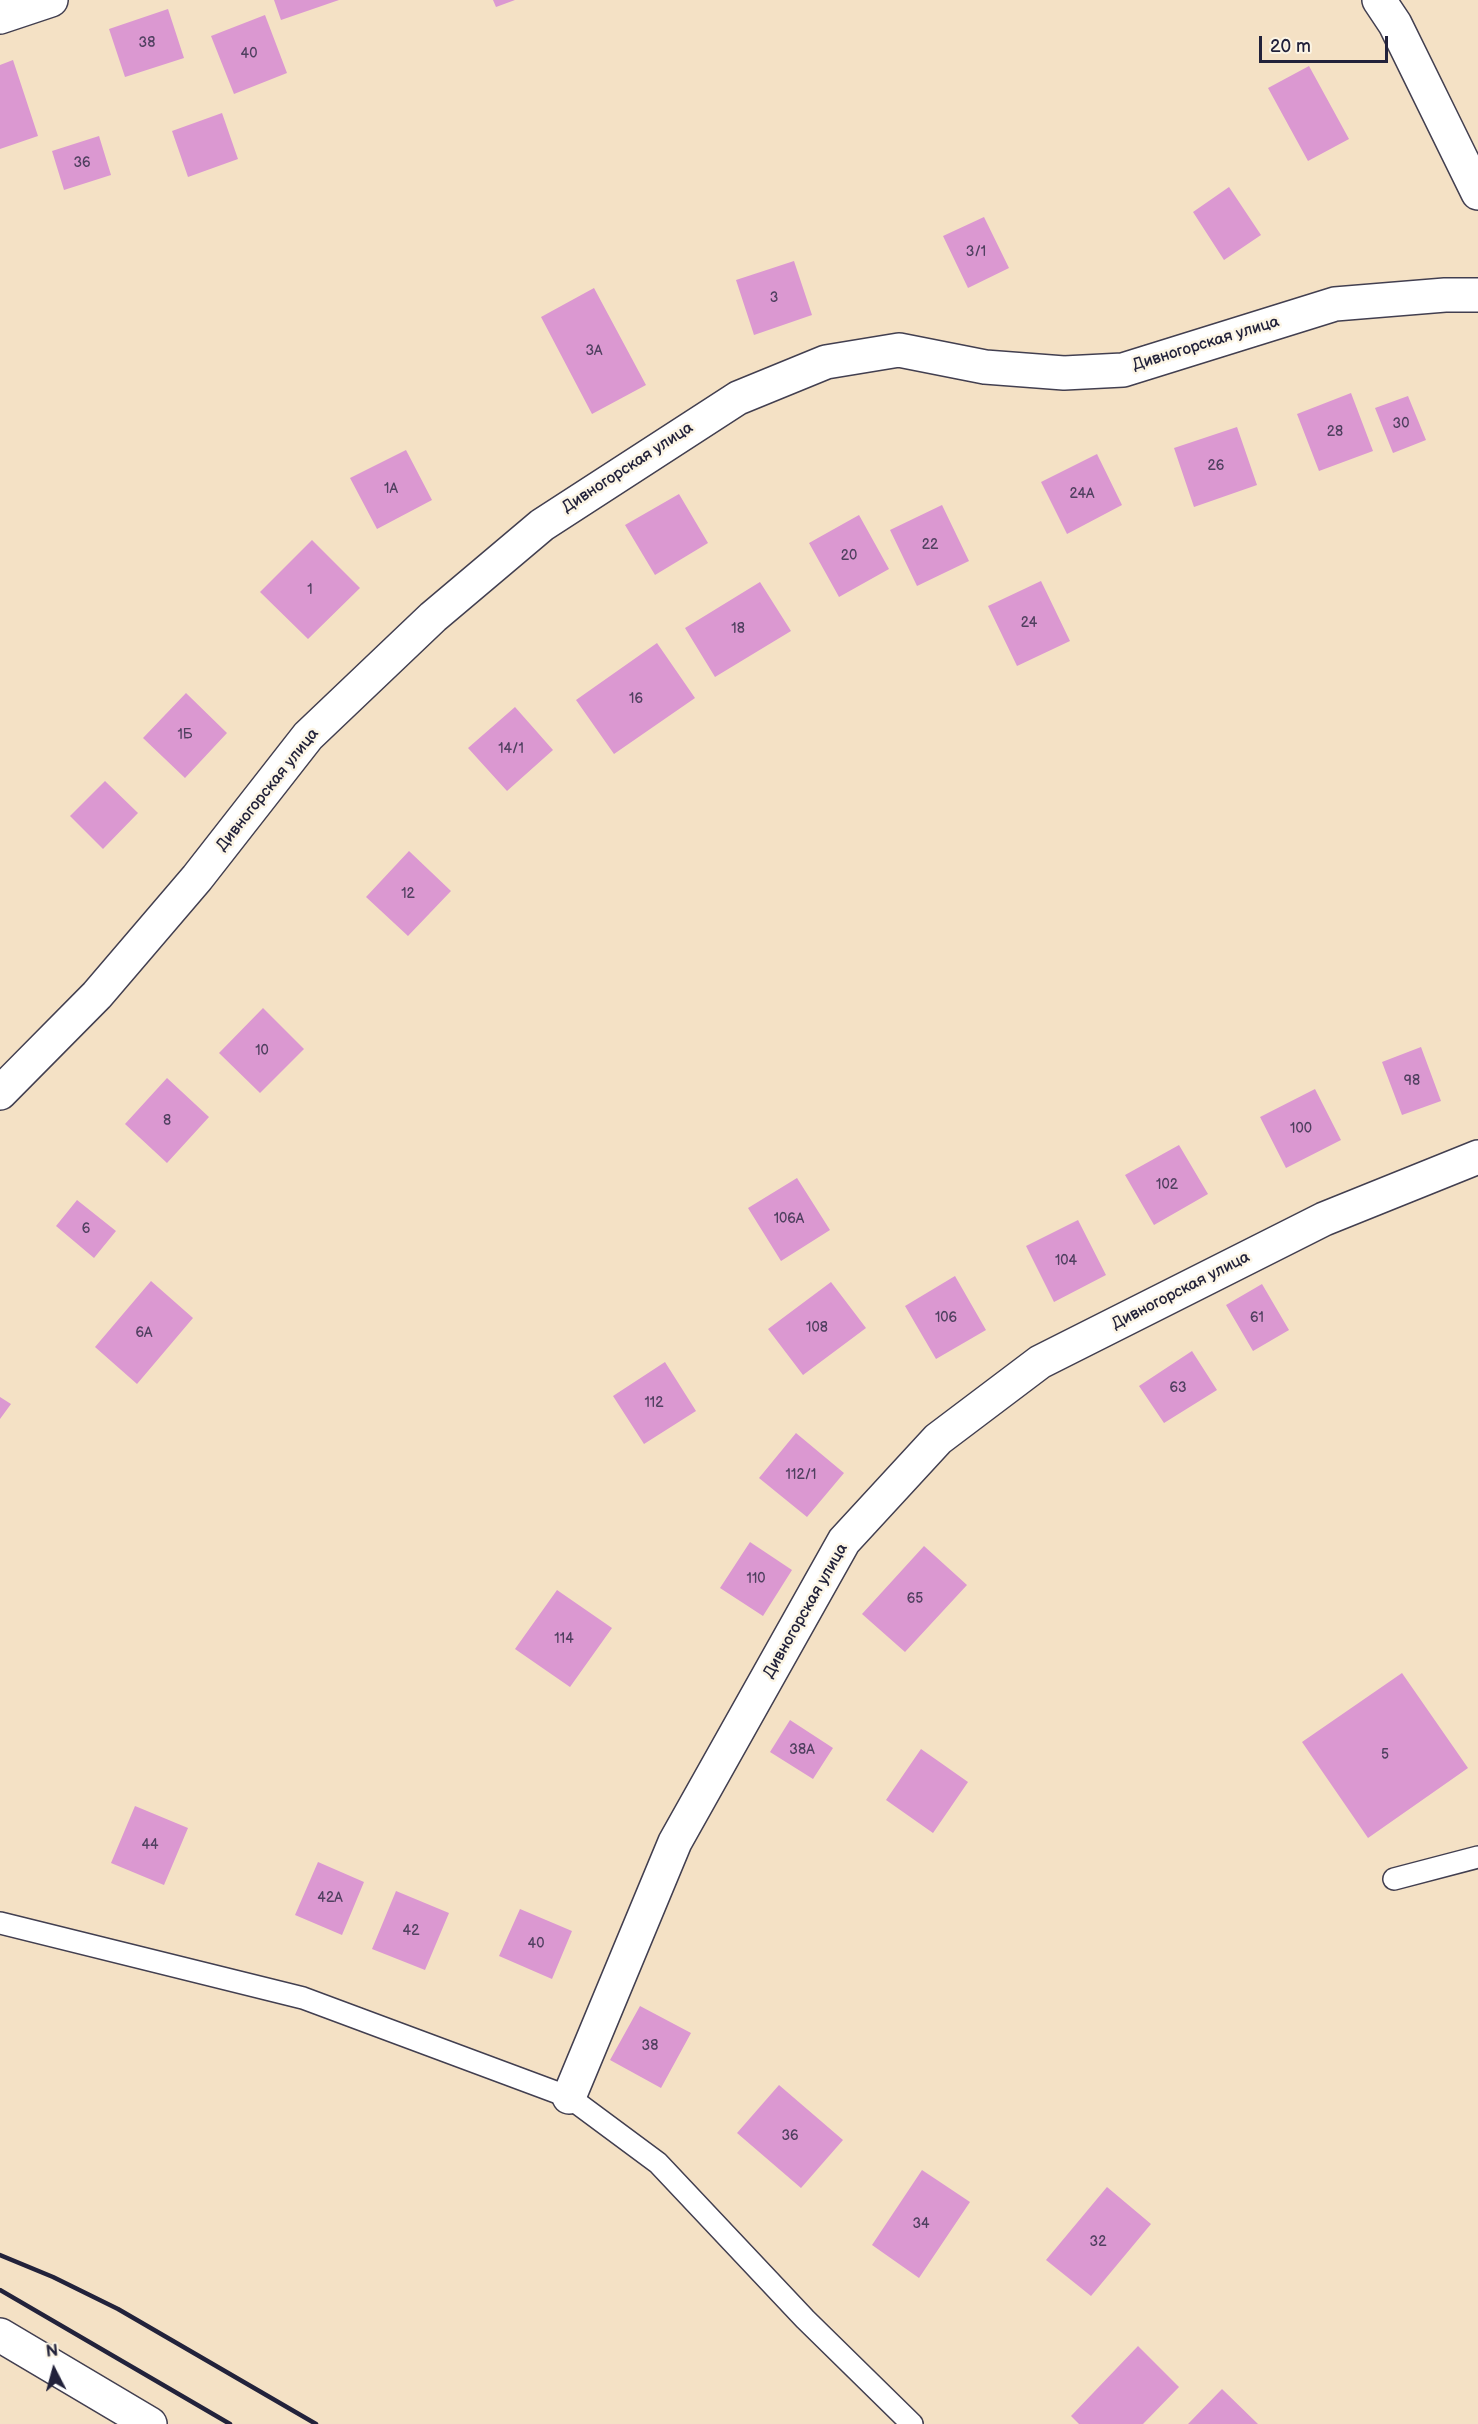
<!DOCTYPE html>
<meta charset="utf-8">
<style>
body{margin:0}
#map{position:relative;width:1478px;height:2424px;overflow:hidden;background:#f4e1c5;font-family:"Balsamiq Sans",sans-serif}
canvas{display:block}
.north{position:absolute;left:24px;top:2340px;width:60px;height:60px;-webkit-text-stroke:4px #fcf5e5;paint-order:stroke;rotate:354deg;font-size:16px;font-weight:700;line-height:24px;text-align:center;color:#22223b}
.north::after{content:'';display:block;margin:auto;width:21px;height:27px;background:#22223b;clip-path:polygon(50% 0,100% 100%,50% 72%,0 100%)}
.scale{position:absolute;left:1259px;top:36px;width:129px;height:27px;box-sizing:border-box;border:3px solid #22223b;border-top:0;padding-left:8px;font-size:18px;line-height:21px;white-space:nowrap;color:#22223b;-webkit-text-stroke:4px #fcf5e5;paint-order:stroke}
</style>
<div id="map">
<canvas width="1478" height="2424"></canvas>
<div class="north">N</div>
<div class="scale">20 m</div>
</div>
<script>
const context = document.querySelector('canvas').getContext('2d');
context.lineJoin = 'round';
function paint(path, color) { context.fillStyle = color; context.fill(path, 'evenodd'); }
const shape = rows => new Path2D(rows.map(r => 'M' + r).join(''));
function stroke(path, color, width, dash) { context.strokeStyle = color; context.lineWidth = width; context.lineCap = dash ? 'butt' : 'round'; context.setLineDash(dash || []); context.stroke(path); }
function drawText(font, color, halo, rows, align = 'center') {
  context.font = font + ' "Balsamiq Sans",sans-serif'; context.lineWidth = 5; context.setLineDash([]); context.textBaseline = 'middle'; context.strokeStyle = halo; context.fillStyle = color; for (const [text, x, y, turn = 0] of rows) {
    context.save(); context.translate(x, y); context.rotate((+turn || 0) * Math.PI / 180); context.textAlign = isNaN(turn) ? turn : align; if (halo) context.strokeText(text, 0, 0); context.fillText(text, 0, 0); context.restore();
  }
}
paint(shape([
 [274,0,339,0,281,20],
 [493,0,515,0,496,7],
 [168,9,184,58,125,77,109,29],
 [265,15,287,73,234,94,211,36],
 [13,60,38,136,0,149,0,65],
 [1309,66,1349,139,1308,161,1268,88],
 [222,113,238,159,188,177,172,131],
 [99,136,111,175,64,190,52,151],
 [1229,187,1261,235,1224,260,1193,212],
 [984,217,1009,268,968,288,943,236],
 [794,261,812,315,754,335,736,280],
 [594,288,646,385,592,414,541,317],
 [1351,393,1373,451,1319,471,1297,414],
 [1408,396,1426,440,1393,453,1375,408],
 [1237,427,1257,485,1194,507,1174,448],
 [406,450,432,500,377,529,350,478],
 [1097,454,1122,505,1067,534,1041,482],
 [679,494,708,543,655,575,625,525],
 [942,505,969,561,917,586,890,530],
 [859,515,889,569,839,597,809,543],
 [312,540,360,588,308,639,260,592],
 [1041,581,1070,641,1017,666,988,606],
 [760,582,791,631,715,677,685,628],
 [657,643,695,698,614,754,576,700],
 [186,693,227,733,185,778,143,738],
 [515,707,553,750,507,791,468,748],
 [105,781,138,813,103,849,70,816],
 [409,851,451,891,408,936,366,897],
 [263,1008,304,1049,260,1093,219,1053],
 [1421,1047,1441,1101,1402,1115,1382,1062],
 [167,1078,209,1117,167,1163,125,1124],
 [1315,1089,1341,1140,1286,1168,1260,1117],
 [1179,1145,1208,1194,1154,1225,1125,1175],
 [797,1178,830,1230,781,1261,748,1208],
 [77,1200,116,1231,94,1258,56,1226],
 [1078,1220,1106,1275,1054,1302,1026,1246],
 [955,1276,986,1330,936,1359,905,1306],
 [151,1281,193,1318,137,1384,95,1347],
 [831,1282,866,1328,803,1375,768,1329],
 [1262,1284,1289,1330,1253,1351,1226,1305],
 [1192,1351,1217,1390,1164,1423,1139,1386],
 [665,1362,696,1411,644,1444,613,1396],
 [0,1397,11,1404,0,1419],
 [796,1433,844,1473,807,1517,759,1478],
 [750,1542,792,1570,763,1616,720,1588],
 [924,1546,967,1585,905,1652,862,1614],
 [557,1590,612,1628,570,1687,515,1649],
 [1402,1673,1468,1768,1368,1838,1302,1742],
 [790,1720,833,1748,813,1779,770,1752],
 [921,1749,968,1782,933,1833,886,1800],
 [135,1806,188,1828,164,1885,111,1863],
 [318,1862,364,1882,342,1935,295,1915],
 [396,1891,449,1913,425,1970,372,1949],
 [520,1909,572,1931,552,1979,499,1956],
 [640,2006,691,2033,661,2088,610,2060],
 [779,2085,843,2140,801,2188,737,2133],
 [922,2170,970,2202,919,2278,872,2245],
 [1107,2187,1151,2224,1091,2296,1046,2260],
 [1138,2346,1179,2387,1143,2424,1079,2424,1071,2416],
 [1222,2389,1258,2424,1188,2424]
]), '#db98d1');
const lane = shape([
 [1394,1879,1478,1857],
 [0,1923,303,1998,569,2097,658,2163,805,2319,912,2424]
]);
const street = shape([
 [1379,0,1395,24,1478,193],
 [0,17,51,0],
 [0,1093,97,995,197,878,308,736,433,617,542,525,738,398,826,362,899,350,985,367,1064,373,1123,370,1335,304,1445,295,1478,295],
 [569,2097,675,1842,844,1541,938,1439,1040,1362,1324,1219,1478,1157],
 [0,2335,150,2424]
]);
stroke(lane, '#423f50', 24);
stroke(street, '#423f50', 36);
stroke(lane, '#fff', 21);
stroke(street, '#fff', 33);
stroke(shape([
 [0,2255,53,2277,118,2309,316,2424],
 [0,2290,230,2424]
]), '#22223b', 4.5);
drawText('14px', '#504060', null, [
 ["38",147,43],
 ["40",249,54],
 ["36",82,163],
 ["3/1",976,252],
 ["3",774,298],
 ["3А",594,351],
 ["30",1401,424],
 ["28",1335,432],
 ["26",1216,466],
 ["1А",391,489],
 ["24А",1082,494],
 ["22",930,545],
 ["20",849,556],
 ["1",310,590],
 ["24",1029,623],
 ["18",738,629],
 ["16",636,699],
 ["1Б",185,735],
 ["14/1",511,749],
 ["12",408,894],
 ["10",262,1051],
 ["98",1412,1081],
 ["8",167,1121],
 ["100",1301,1129],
 ["102",1167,1185],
 ["106А",789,1219],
 ["6",86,1229],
 ["104",1066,1261],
 ["106",946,1318],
 ["61",1257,1318],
 ["108",817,1328],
 ["6А",144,1333],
 ["63",1178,1388],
 ["112",654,1403],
 ["112/1",801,1475],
 ["110",756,1579],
 ["65",915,1599],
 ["114",564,1639],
 ["38А",802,1750],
 ["5",1385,1755],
 ["44",150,1845],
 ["42А",330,1898],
 ["42",411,1931],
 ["40",536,1944],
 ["38",650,2046],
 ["36",790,2136],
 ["34",921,2224],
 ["32",1098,2242]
]);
drawText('16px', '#22223b', '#fcf5e5', [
 ["Дивногорская улица",1206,344,-17],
 ["Дивногорская улица",628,468,-33],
 ["Дивногорская улица",268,790,-51],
 ["Дивногорская улица",1181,1291,-27],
 ["Дивногорская улица",806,1611,-60]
]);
</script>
